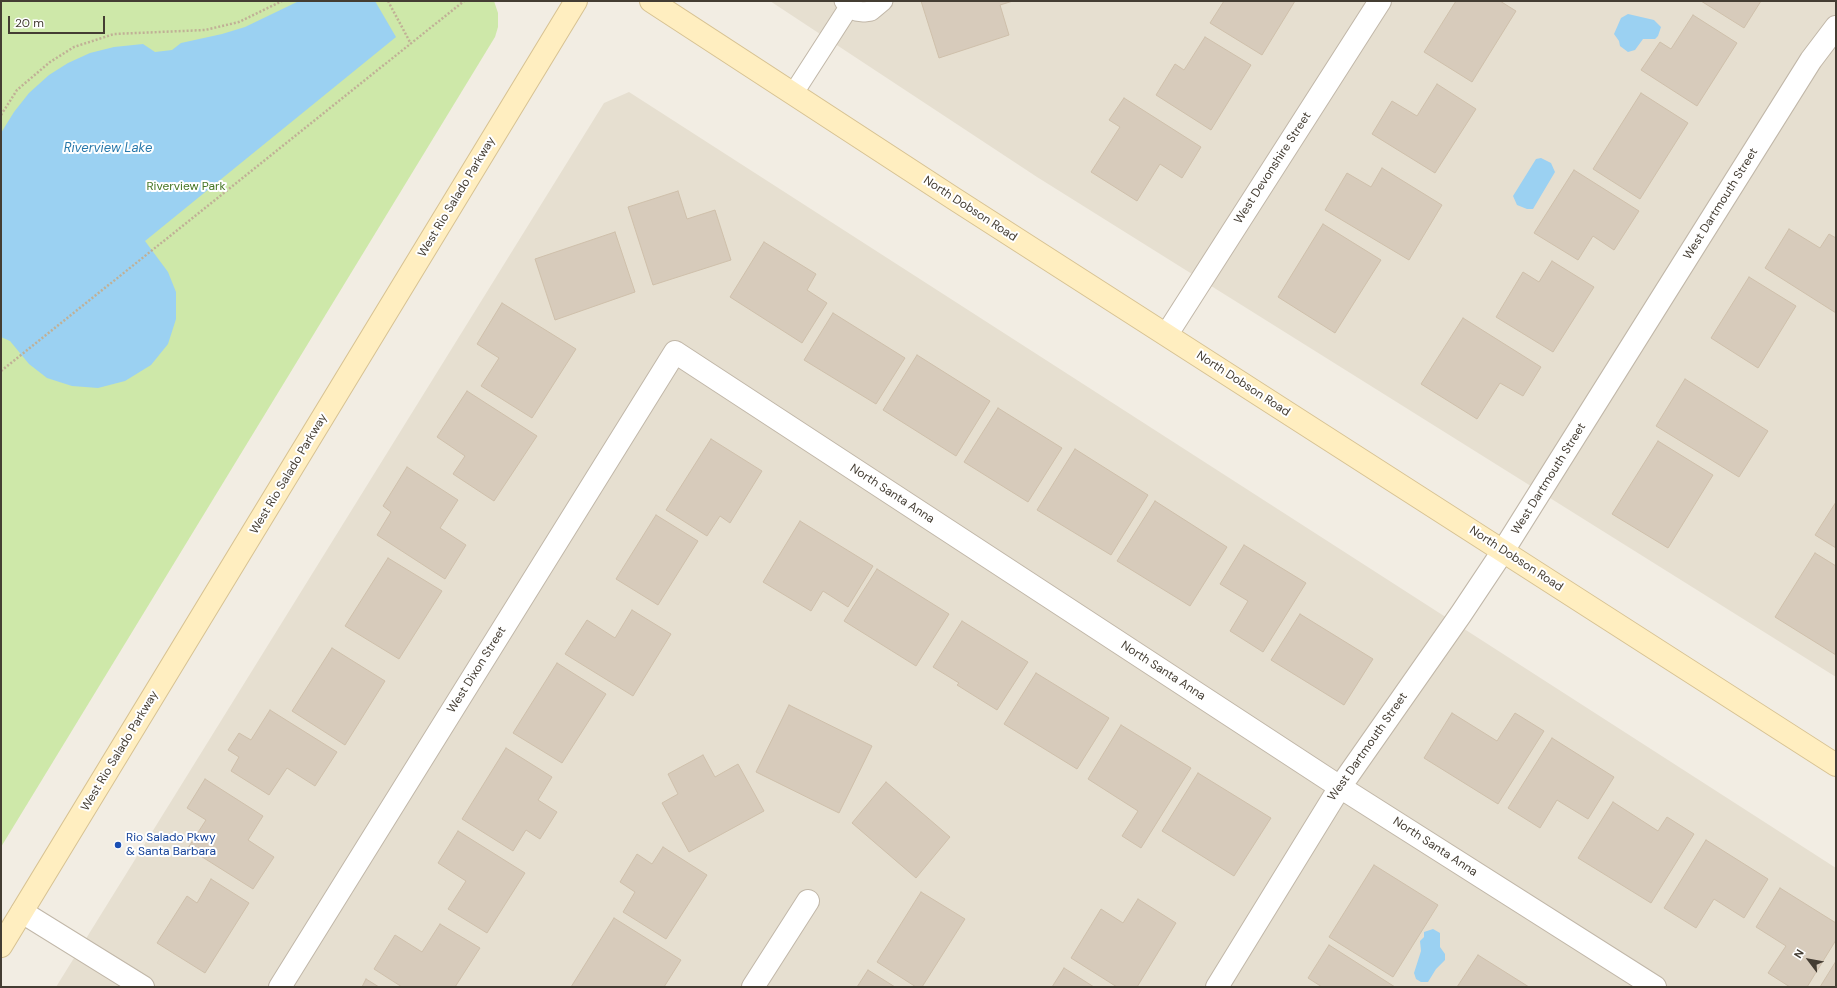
<!DOCTYPE html>
<style>
body{margin:0}
#map{position:relative;width:1837px;height:988px;overflow:hidden;background:#f2ede3;font-family:"DM Sans",sans-serif}
canvas{display:block}
.frame{position:absolute;inset:0;border:2px solid #443d33;pointer-events:none}
.north{position:absolute;left:1789px;top:940px;width:40px;height:40px;-webkit-text-stroke:3px #fff;paint-order:stroke;rotate:302deg;font-size:11px;font-weight:700;line-height:16px;text-align:center;color:#443d33}
.north::after{content:'';display:block;margin:auto;width:14px;height:18px;background:#443d33;clip-path:polygon(50% 0,100% 100%,50% 72%,0 100%)}
.scale{position:absolute;left:8px;top:16px;width:97px;height:18px;box-sizing:border-box;border:2px solid #443d33;border-top:0;padding-left:5px;font-size:12px;line-height:14px;white-space:nowrap;color:#443d33;-webkit-text-stroke:3px #fff;paint-order:stroke}
</style>
<div id="map">
<canvas width="1837" height="988"></canvas>
<div class="frame"></div>
<div class="north">N</div>
<div class="scale">20 m</div>
</div>
<script>
const context = document.querySelector('canvas').getContext('2d');
context.lineJoin = 'round';
function paint(path, color) { context.fillStyle = color; context.fill(path, 'evenodd'); }
const shape = rows => new Path2D(rows.map(r => 'M' + r).join(''));
function stroke(path, color, width, dash) { context.strokeStyle = color; context.lineWidth = width; context.lineCap = dash ? 'butt' : 'round'; context.setLineDash(dash || []); context.stroke(path); }
function drawText(font, color, halo, rows, align = 'center') {
  context.font = font + ' "DM Sans",sans-serif'; context.lineWidth = 4; context.setLineDash([]); context.textBaseline = 'middle'; context.strokeStyle = halo; context.fillStyle = color; for (const [text, x, y, turn = 0] of rows) {
    context.save(); context.translate(x, y); context.rotate((+turn || 0) * Math.PI / 180); context.textAlign = isNaN(turn) ? turn : align; if (halo) context.strokeText(text, 0, 0); context.fillText(text, 0, 0); context.restore();
  }
}
paint(shape([
 [770,1,1836,1,1836,677,1037,177],
 [629,92,1836,868,1836,987,56,987,604,103]
]), '#e6dfd0');
paint(shape([
 [1,1,494,1,498,13,498,27,495,37,1,847]
]), '#cee8a9');
paint(shape([
 [299,1,375,1,396,37,145,241,168,272,176,292,176,319,168,344,151,365,125,381,98,388,72,386,47,378,29,364,10,341,1,337,1,133,14,112,29,93,49,75,68,63,90,53,114,47,143,44,155,52,172,50,181,43,222,34,245,27],
 [1628,14,1654,20,1661,27,1658,36,1655,39,1643,39,1635,50,1628,52,1620,46,1619,41,1614,34,1621,18],
 [1541,158,1551,163,1555,172,1533,209,1527,209,1517,205,1513,196,1536,159],
 [1433,929,1440,933,1440,947,1445,954,1445,960,1436,969,1428,982,1421,982,1416,979,1414,973,1421,951,1420,941,1424,937,1424,932]
]), '#9bd1f2');
const building = shape([
 [921,1,1013,1,1000,5,1009,35,939,58,921,1],
 [1224,1,1295,1,1262,55,1210,23,1224,1],
 [1456,1,1500,1,1516,11,1472,82,1424,52,1456,1],
 [1701,1,1761,1,1744,28,1701,1],
 [1693,15,1737,43,1697,106,1641,70,1660,42,1671,49,1693,15],
 [1205,37,1251,65,1211,130,1156,95,1175,64,1184,70,1205,37],
 [1437,84,1476,109,1435,173,1372,134,1392,101,1417,116,1437,84],
 [1641,93,1688,123,1640,199,1593,169,1641,93],
 [1124,98,1201,147,1182,178,1160,164,1137,201,1091,172,1120,127,1109,120,1124,98],
 [1382,168,1442,205,1409,260,1325,210,1347,173,1371,187,1382,168],
 [1574,170,1639,211,1614,250,1593,236,1578,260,1534,233,1574,170],
 [678,191,687,219,715,210,731,260,653,285,628,207,678,191],
 [1323,224,1381,260,1335,333,1278,297,1323,224],
 [1789,229,1820,248,1829,234,1836,238,1836,313,1765,268,1789,229],
 [615,232,635,292,555,320,535,259,615,232],
 [764,242,816,274,807,290,827,303,802,343,730,297,764,242],
 [1552,261,1594,287,1553,352,1496,317,1523,272,1539,282,1552,261],
 [1749,277,1796,306,1758,368,1711,338,1749,277],
 [502,303,576,349,532,418,481,386,499,358,477,344,502,303],
 [833,313,905,358,876,404,804,360,833,313],
 [1463,318,1541,367,1523,396,1500,383,1477,419,1421,384,1463,318],
 [917,355,990,401,956,456,883,410,917,355],
 [1685,379,1768,431,1739,477,1656,426,1685,379],
 [467,391,537,436,494,501,453,474,465,456,437,437,467,391],
 [998,408,1062,448,1028,502,964,462,998,408],
 [711,439,762,471,730,523,720,516,707,536,666,510,711,439],
 [1658,441,1713,475,1668,548,1612,514,1658,441],
 [1075,449,1148,495,1111,555,1037,510,1075,449],
 [407,467,458,500,440,528,466,545,445,579,377,535,391,512,383,506,407,467],
 [1155,501,1227,547,1190,606,1117,561,1155,501],
 [1836,502,1836,548,1815,535,1836,502],
 [656,515,698,541,658,605,616,579,656,515],
 [800,521,873,566,848,607,823,591,811,611,763,582,800,521],
 [1244,545,1306,583,1263,652,1230,631,1248,601,1220,584,1244,545],
 [1815,553,1836,566,1836,655,1775,617,1815,553],
 [388,558,442,591,399,659,345,626,388,558],
 [877,569,949,614,916,666,844,621,877,569],
 [632,610,671,634,633,696,565,654,587,620,615,638,632,610],
 [1300,614,1373,659,1344,705,1271,660,1300,614],
 [962,621,1028,662,997,710,957,685,959,683,933,667,962,621],
 [332,648,385,681,345,745,292,711,332,648],
 [557,663,606,694,562,763,513,733,557,663],
 [1036,673,1109,718,1077,769,1004,724,1036,673],
 [789,705,872,746,839,813,756,772,789,705],
 [270,710,337,752,315,786,287,768,269,795,231,771,239,757,228,750,239,733,251,740,270,710],
 [1452,713,1497,741,1515,713,1544,731,1498,804,1424,758,1452,713],
 [1121,725,1191,768,1141,848,1122,836,1138,811,1088,779,1121,725],
 [1552,738,1614,777,1588,819,1557,800,1540,828,1508,808,1552,738],
 [506,748,552,777,538,800,557,812,540,839,526,830,513,851,462,819,506,748],
 [703,755,715,777,738,764,764,811,689,852,662,803,678,794,668,774,703,755],
 [1198,773,1271,818,1234,876,1162,831,1198,773],
 [205,779,263,816,248,840,274,857,253,889,188,848,206,820,187,808,205,779],
 [886,782,950,837,916,878,852,823,886,782],
 [1613,802,1658,831,1667,817,1694,834,1651,903,1578,858,1613,802],
 [458,831,525,873,487,933,448,909,466,881,438,863,458,831],
 [1706,840,1768,879,1744,918,1714,899,1696,928,1664,908,1706,840],
 [663,847,707,875,666,939,623,912,635,892,620,882,637,854,652,864,663,847],
 [1374,865,1438,905,1393,977,1329,937,1374,865],
 [211,879,249,903,205,973,157,943,187,896,197,903,211,879],
 [1780,888,1836,923,1836,940,1807,987,1790,987,1768,973,1786,946,1756,927,1780,888],
 [921,892,965,919,922,987,916,987,877,962,921,892],
 [1138,899,1176,923,1137,987,1117,987,1071,958,1101,909,1123,923,1138,899],
 [614,918,681,960,664,987,571,987,614,918],
 [440,924,480,948,455,987,402,987,374,969,395,935,422,952,440,924],
 [1329,945,1395,987,1322,987,1308,978,1329,945],
 [1478,955,1529,987,1457,987,1478,955],
 [1836,961,1836,987,1820,987,1836,961],
 [1064,968,1094,987,1052,987,1064,968],
 [868,970,895,987,857,987,868,970],
 [366,979,379,987,362,987,366,979]
]);
paint(building, '#d7cbbb');
stroke(building, '#cfc0ab', 1);
const service = shape([
 [844,1,849,7,856,11,864,12,871,11,883,1],
 [793,94,849,7]
]);
const minor = shape([
 [1167,334,1380,1],
 [22,912,143,987],
 [280,987,675,352,1340,787,1655,987],
 [753,987,808,901],
 [1217,987,1340,787,1461,614,1503,551,1811,60,1836,27]
]);
const secondary = shape([
 [651,1,953,198,1836,765],
 [1,946,576,1]
]);
stroke(service, '#c1b7a8', 21);
stroke(minor, '#c1b7a8', 24);
stroke(secondary, '#d7c292', 24);
stroke(shape([
 [388,1,411,44],
 [1,115,17,90,50,62,74,47,114,34,205,30,239,22,282,1],
 [1,371,464,1]
]), '#c0b096', 2.5, [2, 2]);
stroke(service, '#fff', 19);
stroke(minor, '#fff', 22);
stroke(secondary, '#ffeec0', 22);
for (const [x, y, r, color] of [
 [118,845,4,"#1a4fb4"]
]) { const dot = new Path2D(); dot.arc(x, y, r, 0, 2 * Math.PI); context.fillStyle = color; context.fill(dot); stroke(dot, '#fff', 1.5); }
drawText('12px', '#443d33', '#fff', [
 ["West Devonshire Street",1273,168,-57],
 ["West Rio Salado Parkway",457,197,-59],
 ["West Dartmouth Street",1721,204,-58],
 ["North Dobson Road",970,209,33],
 ["North Dobson Road",1243,384,33],
 ["West Rio Salado Parkway",289,474,-59],
 ["West Dartmouth Street",1549,479,-58],
 ["North Santa Anna",892,494,33],
 ["North Dobson Road",1516,559,33],
 ["West Dixon Street",477,670,-58],
 ["North Santa Anna",1163,671,33],
 ["West Dartmouth Street",1368,747,-55],
 ["West Rio Salado Parkway",120,751,-59],
 ["North Santa Anna",1435,847,33]
]);
drawText('12px', '#467725', '#fff', [
 ["Riverview Park",186,187]
]);
drawText('12px', '#164399', '#fff', [
 ["Rio Salado Pkwy",126,838],
 ["& Santa Barbara",126,852]
], 'left');
drawText('italic 13px', '#2878aa', '#fff', [
 ["Riverview Lake",108,149]
]);
</script>
